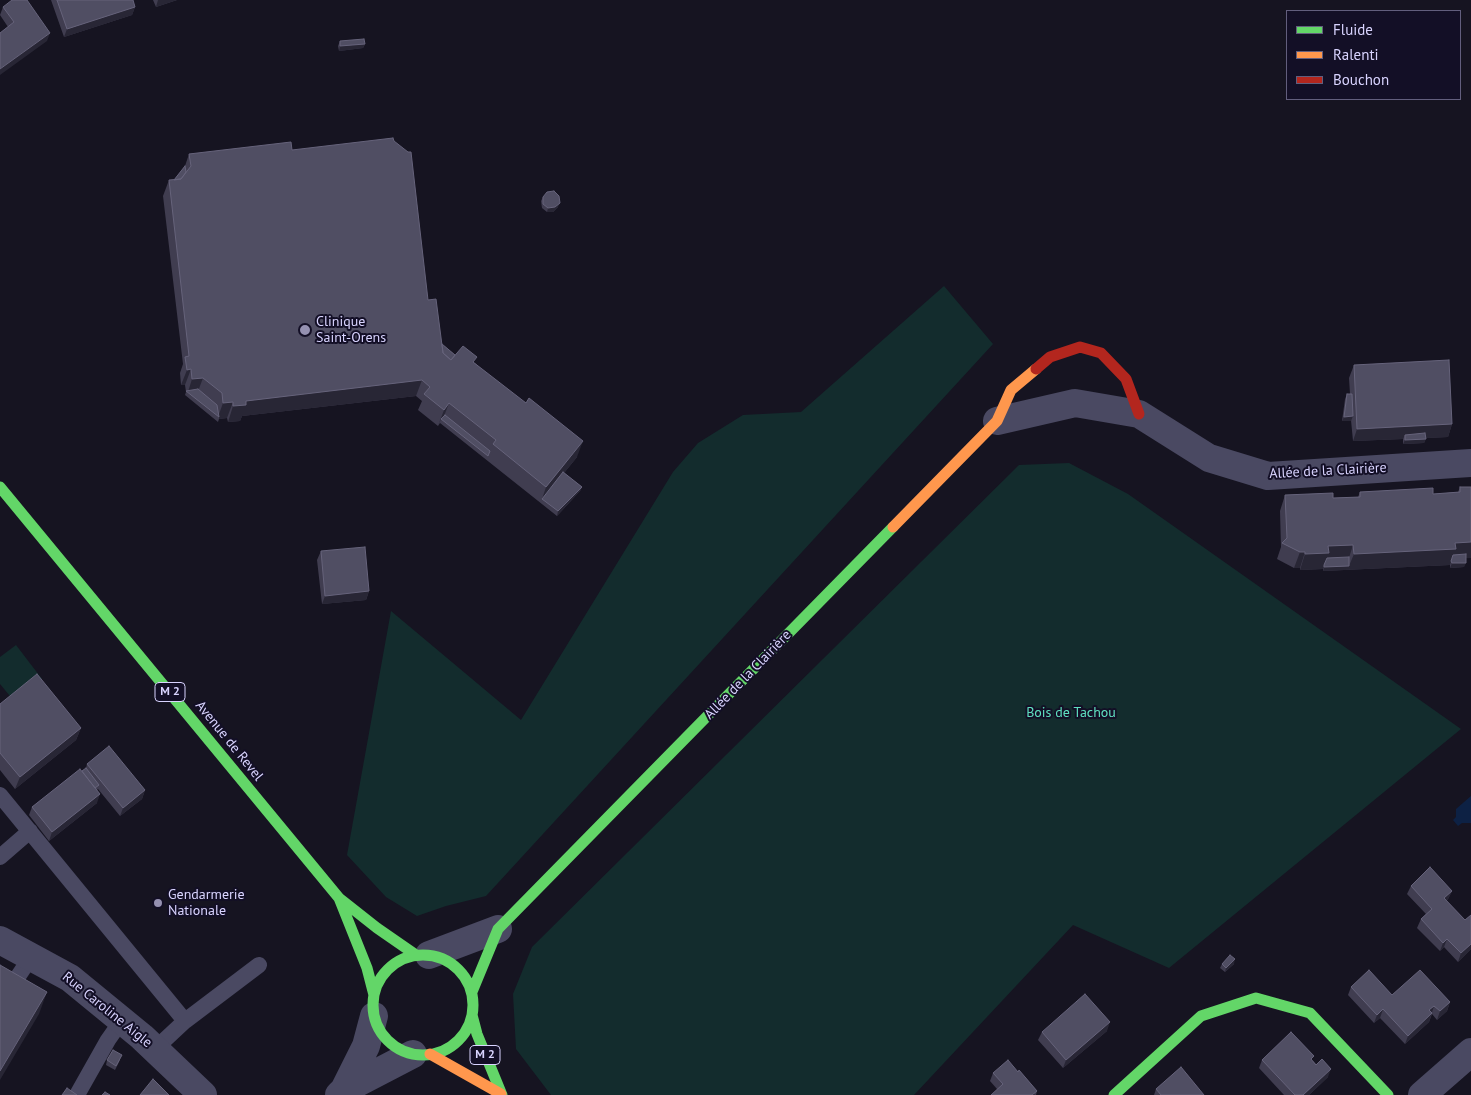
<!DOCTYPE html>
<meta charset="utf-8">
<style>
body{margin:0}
#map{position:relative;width:1471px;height:1095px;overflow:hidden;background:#161421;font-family:"PT Sans",sans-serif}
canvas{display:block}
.legend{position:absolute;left:1286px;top:10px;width:175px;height:90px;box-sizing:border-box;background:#130f26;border:1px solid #625e7d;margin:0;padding:6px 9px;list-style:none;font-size:15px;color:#d9d4ff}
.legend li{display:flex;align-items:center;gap:10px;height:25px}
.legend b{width:25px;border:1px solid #625e7d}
</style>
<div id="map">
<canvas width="1471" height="1095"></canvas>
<ul class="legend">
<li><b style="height:6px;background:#63d668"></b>Fluide</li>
<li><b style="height:6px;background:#ff974d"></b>Ralenti</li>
<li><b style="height:6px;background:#b3261e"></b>Bouchon</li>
</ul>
</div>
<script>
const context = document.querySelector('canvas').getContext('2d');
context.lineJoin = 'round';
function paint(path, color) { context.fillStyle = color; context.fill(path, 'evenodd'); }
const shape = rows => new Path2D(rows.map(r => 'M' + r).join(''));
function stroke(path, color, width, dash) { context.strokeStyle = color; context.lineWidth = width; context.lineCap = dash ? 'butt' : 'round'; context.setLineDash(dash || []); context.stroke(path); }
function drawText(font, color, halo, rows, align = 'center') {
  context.font = font + ' "PT Sans",sans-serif'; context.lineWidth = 4; context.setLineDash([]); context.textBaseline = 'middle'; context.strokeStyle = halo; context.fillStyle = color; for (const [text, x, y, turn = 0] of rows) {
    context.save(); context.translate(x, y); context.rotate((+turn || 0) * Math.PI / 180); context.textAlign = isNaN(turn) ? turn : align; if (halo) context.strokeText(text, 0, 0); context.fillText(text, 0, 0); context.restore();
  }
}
paint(shape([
 [944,286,993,344,486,896,446,906,417,916,386,897,347,855,391,611,521,720,673,472,698,443,743,415,801,412],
 [1069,463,1128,494,1461,729,1169,968,1073,925,914,1095,551,1095,516,1049,513,994,532,947,1019,465],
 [16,645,42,679,14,701,0,684,0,657]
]), '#132c2d');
paint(shape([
 [1471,796,1471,823,1462,823,1458,826,1453,820,1456,817,1456,809]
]), '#0d2144');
stroke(shape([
 [0,795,185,1021],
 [0,857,30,831],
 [11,997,17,978,31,957],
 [155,1049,185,1021,259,965],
 [77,1095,108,1040,122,1020]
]), '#4a4962', 16);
stroke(shape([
 [997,421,1075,403,1139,414,1209,458,1268,476,1471,463],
 [0,940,70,978,142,1037,203,1095],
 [429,955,498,929],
 [344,1090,366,1046,374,1016],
 [339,1095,344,1090,413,1054],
 [1422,1095,1471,1052]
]), '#4a4962', 28);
stroke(shape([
 [0,487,339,898,377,928,416,955],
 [339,898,367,968,374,995],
 '373 1005a50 50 0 1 1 100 0a50 50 0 1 1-100 0Z',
 [472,992,498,929,893,527],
 [472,1015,477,1034,502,1095],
 [1114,1095,1201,1016,1256,998,1310,1013,1388,1095]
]), '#63d668', 11);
stroke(shape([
 [893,527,997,421,1011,390,1036,369],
 [430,1054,501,1094]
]), '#ff974d', 11);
stroke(shape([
 [1036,369,1050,357,1080,347,1101,353,1126,379,1139,414]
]), '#b3261e', 11);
paint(shape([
 [51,0,133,0,135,7,132,15,64,37],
 [153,0,177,0,156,7],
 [3,7,47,41,8,27,0,15],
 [340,41,365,44,363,48,339,51,338,46],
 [292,150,428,300,442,344,455,355,475,363,577,457,564,473,582,487,580,491,557,516,440,423,438,426,418,410,422,401,416,396,242,416,240,421,228,422,227,418,219,419,218,422,185,395,186,392,185,385,181,385,180,373,183,364,163,196,169,180,174,180,185,166,189,154],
 [543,197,558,207,553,212,547,212,542,208,541,201],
 [1354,365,1452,424,1448,437,1426,438,1424,443,1403,444,1403,439,1353,441,1351,420,1342,421,1345,399,1347,394,1350,394,1349,378],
 [1460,487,1471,487,1471,558,1466,558,1464,567,1450,568,1450,565,1323,571,1323,569,1300,570,1300,568,1294,568,1277,559,1281,547,1280,511,1285,495,1333,498,1358,497,1360,492,1433,494,1458,492],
 [321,551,369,591,366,600,322,604,317,560],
 [0,704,81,728,76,740,15,789,0,770],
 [87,764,145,790,142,799,120,816,98,789,97,790,97,803,49,841,29,815,32,807,86,768],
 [1411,886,1452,891,1448,899,1446,901,1465,920,1471,915,1471,949,1458,962,1444,947,1440,951,1417,928,1421,919,1426,914,1407,894],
 [1222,964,1234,964,1225,972,1220,968],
 [1351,987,1392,995,1450,1002,1447,1011,1437,1020,1432,1014,1429,1022,1405,1044,1380,1018,1374,1023,1348,995],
 [1107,1031,1063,1068,1038,1040,1042,1032],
 [107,1060,120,1060,115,1070,106,1065],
 [1262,1060,1313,1061,1328,1077,1309,1095,1284,1095,1259,1068],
 [1018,1072,1037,1091,1036,1095,997,1089,990,1081,993,1073],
 [1156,1089,1204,1095,1154,1095]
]), '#403d50');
paint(shape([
 [158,0,177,0,156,7],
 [135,7,132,15,64,37,67,29],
 [50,33,47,41,0,75,0,69],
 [365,44,363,48,339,51,340,46],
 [560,203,558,207,553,212,547,212,548,208],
 [191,369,185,385,181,385,187,370],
 [203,378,197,394,188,392,192,379],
 [422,380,416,396,242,416,240,421,228,422,233,406,246,401],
 [233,402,227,418,219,419,219,417,218,417,223,403],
 [449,403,443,419,441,419,438,426,444,410],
 [1353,416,1351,421,1342,421,1344,417],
 [1452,424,1448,437,1405,439,1405,435,1403,439,1353,441,1357,429],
 [1426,439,1424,443,1403,444,1405,440],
 [583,441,577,457,543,499,542,499,546,487],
 [582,487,580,491,557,516,558,511],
 [1471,542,1471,558,1452,559,1450,565,1323,571,1324,567,1349,566,1354,554,1455,543],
 [1353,545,1348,561,1325,562,1323,569,1300,570,1305,554,1328,546],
 [1300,552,1305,552,1300,568,1294,568],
 [1452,563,1466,563,1464,567,1450,568],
 [369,591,366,600,322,604,325,596],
 [81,728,76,740,15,789,20,777],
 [145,790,142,799,120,816,123,808],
 [100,794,97,803,49,841,52,832],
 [1452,891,1448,899,1441,906,1444,898],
 [1447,939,1444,947,1440,951,1443,943],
 [1471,944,1471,949,1458,962,1461,953],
 [1235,959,1234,964,1225,972,1226,968],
 [47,992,39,1014,0,1080,0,1071],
 [1450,1002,1447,1011,1437,1020,1440,1011],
 [1434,1006,1429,1022,1405,1044,1408,1036,1429,1010],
 [1383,1009,1380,1018,1374,1023,1377,1015],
 [1110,1022,1107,1031,1063,1068,1066,1060],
 [1331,1069,1328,1077,1309,1095,1303,1095]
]), '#282635');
const building = shape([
 [12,0,27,0,50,33,0,69,0,33,14,22,3,7,12,0],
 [57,0,133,0,135,7,67,29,57,0],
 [364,39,365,44,340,46,340,41,364,39],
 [393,138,394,141,408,152,411,152,428,300,436,299,443,353,451,360,463,346,477,357,473,362,526,403,529,398,583,441,546,487,493,444,496,440,449,403,444,410,424,394,430,387,422,380,246,401,246,405,233,406,233,402,223,403,222,393,203,378,192,379,191,369,187,370,185,357,189,356,169,180,181,179,191,166,189,154,291,142,292,150,393,138],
 [185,166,186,172,181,179,174,180,185,166],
 [554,191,559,196,560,203,555,207,548,208,543,204,543,197,547,192,554,191],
 [442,344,455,355,451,360,443,353,442,344],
 [1449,360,1452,424,1357,429,1354,365,1449,360],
 [198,389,217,405,219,417,186,391,198,389],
 [1347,394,1352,394,1353,416,1344,417,1347,394],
 [445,415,490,451,488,456,441,419,445,415],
 [1425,433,1426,439,1405,440,1405,435,1425,433],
 [563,472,582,487,558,511,542,499,563,472],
 [1460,487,1471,487,1471,542,1455,543,1456,549,1354,554,1353,545,1328,546,1329,553,1305,554,1305,552,1300,552,1282,543,1287,538,1285,495,1333,493,1333,498,1360,497,1360,492,1433,488,1433,494,1460,492,1460,487],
 [365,547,369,591,325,596,321,551,365,547],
 [1466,554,1466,563,1452,563,1451,561,1453,555,1466,554],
 [1349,557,1349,566,1324,567,1324,565,1327,558,1349,557],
 [37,674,81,728,20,777,0,753,0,704,37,674],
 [109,746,145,790,123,808,87,764,109,746],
 [86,768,99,785,95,788,82,771,86,768],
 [80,769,100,794,52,832,32,807,80,769],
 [1430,867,1452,891,1444,898,1465,920,1471,915,1471,944,1461,953,1447,939,1443,943,1421,919,1432,909,1411,886,1430,867],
 [1230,955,1235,959,1226,968,1222,964,1230,955],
 [0,965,47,992,0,1071,0,965],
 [1369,970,1392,995,1420,970,1450,1002,1440,1011,1434,1006,1429,1010,1432,1013,1408,1036,1383,1009,1377,1015,1351,987,1369,970],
 [1085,994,1110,1022,1066,1060,1042,1032,1085,994],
 [1291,1032,1314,1056,1311,1059,1316,1065,1322,1059,1331,1069,1303,1095,1295,1095,1262,1060,1291,1032],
 [113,1050,122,1055,116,1066,107,1060,113,1050],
 [1008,1060,1018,1072,1019,1070,1037,1091,1032,1095,991,1095,1003,1084,993,1073,1008,1060],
 [1181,1067,1204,1095,1161,1095,1156,1089,1181,1067],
 [153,1079,169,1095,140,1095,153,1079],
 [67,1088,77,1095,62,1095,67,1088],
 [105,1092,110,1095,102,1095,105,1092]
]);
paint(building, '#504e63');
stroke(building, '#66637b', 1);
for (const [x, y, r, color] of [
 [305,330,6,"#9591b1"],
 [158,903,5,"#9591b1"]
]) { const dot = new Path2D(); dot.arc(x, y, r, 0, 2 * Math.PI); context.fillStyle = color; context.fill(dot); stroke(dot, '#130f26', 2); }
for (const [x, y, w] of [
 [170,692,30],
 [485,1055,30]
]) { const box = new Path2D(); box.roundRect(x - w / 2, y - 9.5, w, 19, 4); context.fillStyle = '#130f26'; context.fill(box); stroke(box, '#d9d4ff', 1); }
drawText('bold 12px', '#d9d4ff', null, [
 ["M 2",170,692],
 ["M 2",485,1055]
]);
drawText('14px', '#d9d4ff', '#130f26', [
 ["Clinique",316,322],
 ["Saint-Orens",316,338],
 ["Gendarmerie",168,895],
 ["Nationale",168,911]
], 'left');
drawText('14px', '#d9d4ff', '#130f26', [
 ["Allée de la Clairière",1328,471,-3],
 ["Allée de la Clairière",748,675,-46],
 ["Avenue de Revel",229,741,51],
 ["Rue Caroline Aigle",107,1010,39]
]);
drawText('14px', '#5fe0c0', '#130f26', [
 ["Bois de Tachou",1071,713]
]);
</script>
